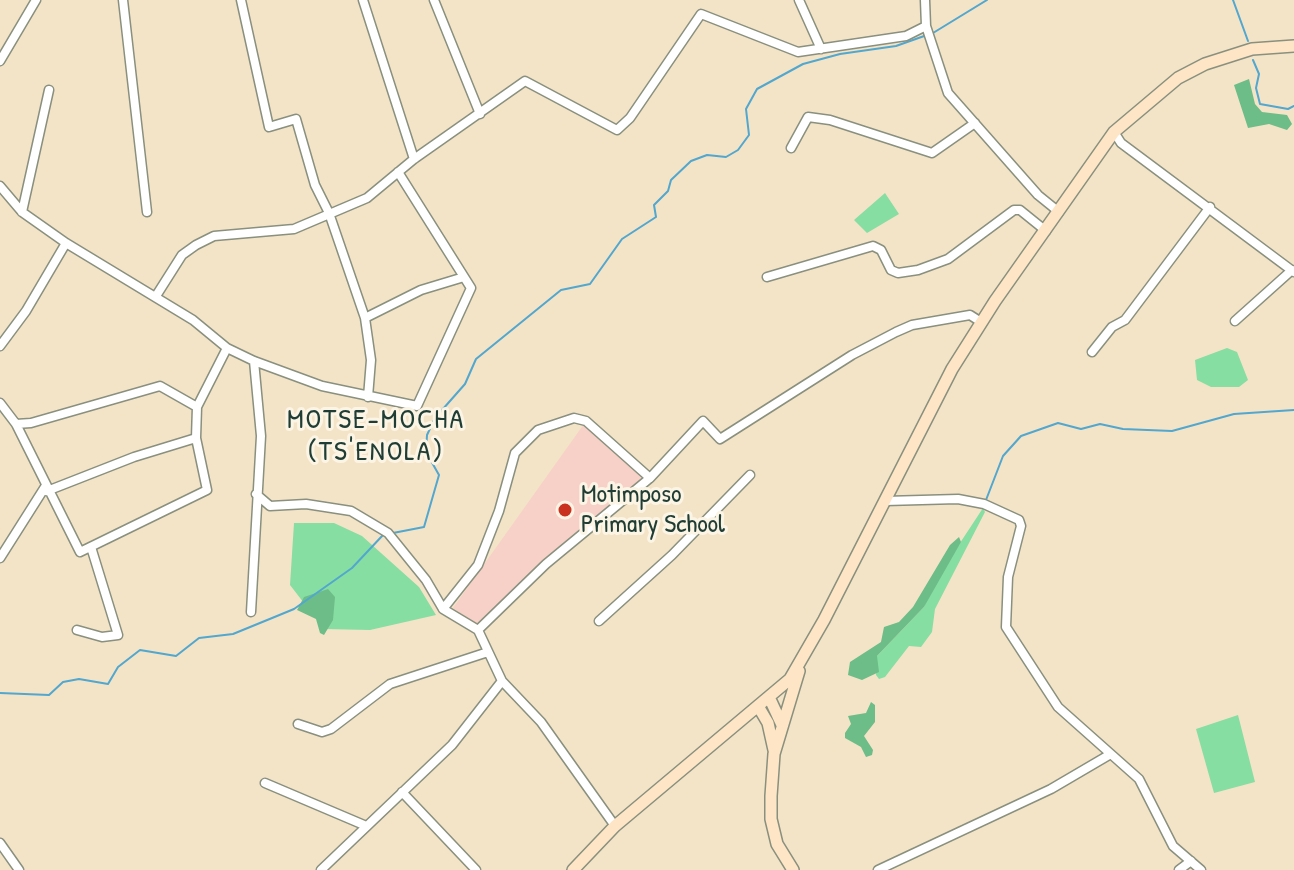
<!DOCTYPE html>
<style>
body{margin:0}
canvas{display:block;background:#f3e3c7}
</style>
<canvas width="1294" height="870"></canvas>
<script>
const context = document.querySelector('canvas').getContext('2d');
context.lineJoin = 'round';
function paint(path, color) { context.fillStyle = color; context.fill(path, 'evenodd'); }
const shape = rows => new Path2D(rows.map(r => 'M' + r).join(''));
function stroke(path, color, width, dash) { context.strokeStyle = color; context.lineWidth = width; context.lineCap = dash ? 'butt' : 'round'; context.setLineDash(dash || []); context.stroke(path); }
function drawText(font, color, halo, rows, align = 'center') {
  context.font = font + ' "Patrick Hand",sans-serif'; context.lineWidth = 6; context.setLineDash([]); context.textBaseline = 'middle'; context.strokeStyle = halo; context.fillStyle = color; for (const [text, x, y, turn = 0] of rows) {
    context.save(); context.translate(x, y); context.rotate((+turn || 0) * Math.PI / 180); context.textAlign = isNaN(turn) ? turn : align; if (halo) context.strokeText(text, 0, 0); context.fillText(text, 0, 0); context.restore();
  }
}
paint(shape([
 [584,424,645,479,478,625,453,608]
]), '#f7d1c7');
paint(shape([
 [885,193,899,214,867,233,854,220],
 [1227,348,1237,352,1248,380,1239,387,1211,387,1197,380,1195,360],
 [983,508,985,512,935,609,932,632,921,647,909,646,885,677,879,679,876,675,877,656,924,607,933,584],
 [294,523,334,523,362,536,419,587,436,615,370,630,324,629,290,585],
 [1238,715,1255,782,1214,793,1196,729]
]), '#87dea2');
paint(shape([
 [1249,79,1255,104,1262,112,1287,115,1292,124,1287,130,1269,124,1248,128,1234,85],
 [959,537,961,542,924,607,877,656,879,672,862,680,848,675,850,662,881,642,884,627,899,622,913,607,950,545],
 [328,589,335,597,333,620,324,635,320,633,316,619,297,610,304,597],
 [871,702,875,705,875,722,864,736,873,750,872,755,866,757,861,747,845,738,845,733,851,724,848,716,866,713]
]), '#6dbd88');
stroke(shape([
 [1233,0,1248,41],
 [933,33,987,0],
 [1253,60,1259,74,1256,88,1260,104,1288,109,1294,106],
 [986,500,1003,456,1021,436,1058,423,1081,429,1100,424,1123,429,1172,431,1234,414,1294,410],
 [393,533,424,527,439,475,426,452,427,435,435,418,465,384,476,359,561,290,590,284,622,239,656,217,654,205,668,191,671,180,691,161,707,155,726,157,738,150,749,135,746,109,757,89,803,64,840,54,896,46,927,35],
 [0,693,49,695,63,682,79,679,108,684,118,667,140,650,176,656,199,638,233,634,277,616,294,609,352,568,383,535]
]), '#52a7ce', 2);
const street = shape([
 [123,0,147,212],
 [241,0,269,127,296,119,315,185,329,213,365,318,371,360,368,397],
 [363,0,414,159],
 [434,0,480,114],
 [799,0,821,49],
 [925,0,926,26,948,93,1038,195,1059,212],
 [0,61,36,0],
 [1114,132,1121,143,1294,272],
 [791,148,808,117,830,120,932,153,975,123],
 [0,186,22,212,66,243,193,320,227,348,254,361,322,386,417,406,471,288,398,172],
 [22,212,49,90],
 [767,277,873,246,881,250,891,270,898,273,918,270,948,259,1014,210,1020,210,1046,231],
 [156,296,182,255,196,245,214,236,294,229,367,198,414,159,525,81,617,130,630,118,701,14,798,52,906,36,926,26],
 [365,318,421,290,464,277],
 [1235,321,1292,270],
 [0,346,26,311,66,243],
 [1092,352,1112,327,1125,320,1210,207],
 [0,403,16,424,80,552,207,490,196,438,197,407,227,348],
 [16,424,31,423,160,386,197,407],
 [47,491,134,457,196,438],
 [256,494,270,506,306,504,351,511,388,533,426,580,443,609,478,630,502,681,541,722,615,826],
 [885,501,958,499,984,504,1019,520,1021,526,1008,577,1006,627,1058,707,1139,779,1173,846,1201,870],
 [0,558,45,487],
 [443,609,478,565,499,511,515,453,538,430,574,418,586,421,650,478],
 [251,612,261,436,254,361],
 [599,621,672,555,750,475],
 [77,630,102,637,118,635,91,547],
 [478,630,546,564,650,478,703,421,720,439,852,355,896,332,912,325,970,315,981,322],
 [298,724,322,732,331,729,390,684,488,652],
 [265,783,364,825],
 [402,792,476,870],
 [0,843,19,870],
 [321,870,452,745,502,681],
 [878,870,1051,789,1109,755],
 [1179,870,1191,861]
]);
const secondary = shape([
 [769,697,782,725],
 [758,706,768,723,774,750],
 [573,870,615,826,790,679,824,620,952,369,995,301,1114,132,1178,78,1205,64,1252,49,1294,46],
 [793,870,777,844,771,819,771,796,774,754,799,671]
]);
stroke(street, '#89907e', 11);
stroke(secondary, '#89907e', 14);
stroke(street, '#fff', 8);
stroke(secondary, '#fde5c5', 11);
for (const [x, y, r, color] of [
 [565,510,8,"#c8321e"]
]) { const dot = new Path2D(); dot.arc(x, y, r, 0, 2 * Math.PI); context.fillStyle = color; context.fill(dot); stroke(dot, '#fcf5e5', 3); }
drawText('26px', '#1f3d34', '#fcf5e5', [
 ["Motimposo",581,495],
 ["Primary School",581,525]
], 'left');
context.letterSpacing = '2px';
drawText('28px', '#1f3d34', '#fcf5e5', [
 ["MOTSE-MOCHA",376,421],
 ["(TS'ENOLA)",376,453]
]);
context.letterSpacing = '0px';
</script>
